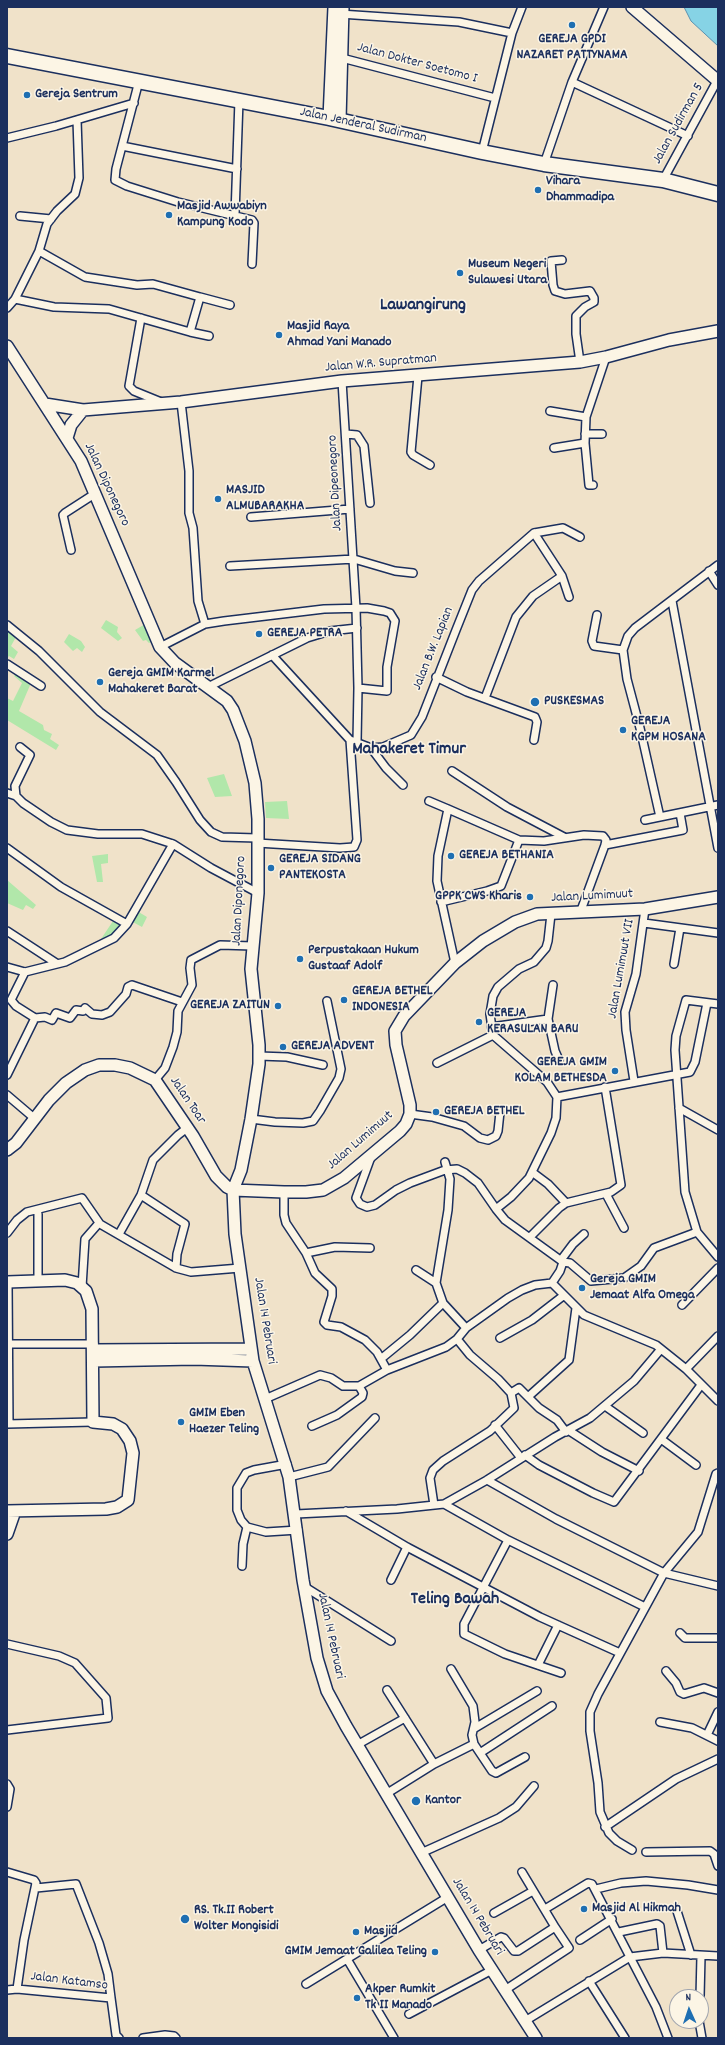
<!DOCTYPE html>
<style>
body{margin:0}
#map{position:relative;width:725px;height:2045px;overflow:hidden;background:#f0e2c9;font-family:Dekko,sans-serif}
canvas{display:block}
.frame{position:absolute;inset:0;border:8px solid #1b2f5e;pointer-events:none}
.north{position:absolute;left:669px;top:1989px;width:40px;height:40px;box-sizing:border-box;background:#fcf5e5;border:1px solid #a2a6af;border-radius:50%;rotate:357deg;font-size:11px;font-weight:700;line-height:16px;text-align:center;color:#1b2f5e}
.north::after{content:'';display:block;margin:auto;width:14px;height:18px;background:#1f6fb2;clip-path:polygon(50% 0,100% 100%,50% 72%,0 100%)}
</style>
<div id="map">
<canvas width="725" height="2045"></canvas>
<div class="frame"></div>
<div class="north">N</div>
</div>
<script>
const context = document.querySelector('canvas').getContext('2d');
context.lineJoin = 'round';
function paint(path, color) { context.fillStyle = color; context.fill(path, 'evenodd'); }
const shape = rows => new Path2D(rows.map(r => 'M' + r).join(''));
function stroke(path, color, width, dash) { context.strokeStyle = color; context.lineWidth = width; context.lineCap = dash ? 'butt' : 'round'; context.setLineDash(dash || []); context.stroke(path); }
function drawText(font, color, halo, rows, align = 'center') {
  context.font = font + ' Dekko,sans-serif'; context.lineWidth = 3; context.setLineDash([]); context.textBaseline = 'middle'; context.strokeStyle = halo; context.fillStyle = color; for (const [text, x, y, turn = 0] of rows) {
    context.save(); context.translate(x, y); context.rotate((+turn || 0) * Math.PI / 180); context.textAlign = isNaN(turn) ? turn : align; if (halo) context.strokeText(text, 0, 0); context.fillText(text, 0, 0); context.restore();
  }
}
paint(shape([
 [106,620,118,627,117,632,122,638,118,641,101,628],
 [147,623,155,640,149,643,146,640,143,641,135,630],
 [7,630,16,637,11,646,18,652,14,659,9,656,7,658],
 [69,634,81,641,85,647,82,652,77,648,73,651,64,642],
 [17,672,31,683,19,711,43,725,44,730,52,734,50,739,59,745,56,750,7,720,7,698,13,701,22,683,14,676],
 [224,774,232,796,215,797,207,778],
 [287,801,289,819,266,818,265,802],
 [108,854,108,863,101,864,103,882,97,882,92,856],
 [7,880,36,905,33,909,26,905,23,910,7,903],
 [137,911,147,917,142,927,131,921],
 [113,921,123,925,112,938,101,939]
]), '#b1e7aa');
const water = shape([
 [684,7,718,7,718,46,691,21,684,7]
]);
paint(water, '#86d3e5');
stroke(water, '#5b91af', 1);
const street = shape([
 [340,14,459,22,512,33],
 [338,57,495,98],
 [139,81,116,169,115,180,127,186,178,202,252,220,254,223,252,264],
 [572,82,688,136],
 [7,138,56,126,134,103],
 [122,146,237,169],
 [482,152,512,33,522,7],
 [544,164,572,82,604,7],
 [663,180,717,81],
 [235,215,239,100],
 [20,216,51,219],
 [39,251,85,277,137,285,153,284,200,297,190,332],
 [562,260,551,261,553,285,555,291,565,294,590,291,594,298,594,302,585,307,576,316,576,334,580,362],
 [200,297,230,305],
 [15,299,54,307,109,309,190,332,209,336],
 [7,308,15,299,39,251,47,224,57,211,75,194,79,178,77,120],
 [141,318,129,386,134,391,161,402],
 [418,376,411,452,413,455,430,465],
 [342,381,356,608,358,688,357,742],
 [181,402,189,471,189,513,193,528,198,601,205,624],
 [550,411,586,417],
 [346,434,357,435,364,446,370,503],
 [585,434,602,434],
 [554,448,585,443],
 [593,485,589,485,585,443,586,417,606,357],
 [251,517,350,509],
 [71,550,63,515,65,513,96,493],
 [230,566,354,559,395,571,413,573],
 [709,571,718,585],
 [562,576,569,597],
 [672,601,718,848],
 [597,615,592,641,594,646,623,650],
 [7,625,39,651,100,712,157,755,176,782,200,820,211,832,222,837,257,838],
 [160,647,205,624,224,621,324,609,367,608,384,611,390,613,395,621,387,667,387,691,358,688],
 [7,664,41,686],
 [436,677,467,692,535,717,537,722,534,740],
 [210,686,307,638,330,631,357,628],
 [485,698,516,617,533,596,562,576,534,533],
 [350,740,371,748,383,747,411,735,422,717,456,630,472,590,479,581,534,533,563,528,580,537],
 [20,747,30,755,15,786,16,796,23,803,51,822,67,830,98,834,142,834,173,844],
 [371,748,386,768,403,785],
 [452,771,507,807,564,837],
 [7,793,16,796],
 [429,801,448,809],
 [660,817,640,728,627,679,623,650,628,636,635,628,718,565],
 [645,820,718,805],
 [257,843,340,848,354,847,357,840,350,740,272,655],
 [605,845,683,830,680,813],
 [7,848,61,887,127,924],
 [441,902,487,891,501,886,519,840],
 [644,923,718,933],
 [7,931,56,963],
 [455,963,437,881,438,856,448,809,519,840,544,841,584,835,603,836,606,840,605,845,580,913],
 [674,964,680,928],
 [7,967,25,972,65,962,114,938,127,924,173,844,211,868,258,893],
 [25,972,11,1000,16,1006,35,1018,45,1017,52,1020,56,1013,70,1018,76,1010,83,1011,85,1008,92,1014,102,1015,110,1012,126,994,128,987,132,985,182,1002],
 [553,985,548,1019,555,1051,559,1060],
 [718,1004,686,1000,676,1036,675,1050,685,1192,697,1232,718,1257],
 [491,1027,548,1019],
 [259,1056,287,1057,323,1065],
 [437,1063,493,1035],
 [7,1075,35,1018],
 [155,1080,165,1068,173,1047,177,1032,178,1011,192,985,190,968,191,960,220,945,253,946],
 [634,1081,626,1030,625,1012,636,974,645,909],
 [7,1095,34,1118],
 [557,1097,690,1072,695,1062,707,1003],
 [679,1108,718,1130],
 [410,1114,432,1117,464,1126,480,1138,488,1140,496,1136,498,1131,500,1112],
 [251,1119,275,1122,303,1123,313,1121,320,1111,339,1078,341,1069,327,1001],
 [371,1157,356,1198,360,1204,367,1207,375,1205,396,1190,410,1183,445,1170,457,1169,465,1173,478,1183,496,1209,511,1197,529,1178,551,1133,556,1118,557,1097,547,1082,493,1035,490,1014,493,996,498,987,519,969,534,962,546,948,548,941,551,914],
 [445,1162,450,1179,448,1210,436,1283,443,1303,466,1328],
 [532,1172,548,1184,566,1203],
 [284,1192,284,1215,286,1223,306,1253,315,1273,332,1289,332,1296,324,1322,327,1325,341,1327,365,1340,377,1352,387,1370],
 [606,1194,624,1228],
 [141,1195,185,1224,177,1254,176,1268],
 [7,1233,17,1220,27,1212,82,1198,100,1224,176,1268,191,1272,240,1268],
 [119,1234,141,1195,153,1160,178,1135,187,1128],
 [530,1237,559,1208,566,1203,611,1192,621,1185,605,1087],
 [306,1253,335,1247,370,1248],
 [561,1260,573,1244,584,1234],
 [563,1262,570,1263,591,1281,624,1278,641,1266,654,1248,697,1232],
 [416,1270,436,1283],
 [38,1281,38,1214],
 [8,1282,9,1424],
 [552,1283,584,1315,656,1345,686,1369,718,1401],
 [82,1287,85,1239,99,1223],
 [682,1305,718,1268],
 [500,1338,532,1320,563,1296],
 [457,1339,470,1355,498,1379,511,1393,519,1388,539,1408,557,1420,566,1432],
 [9,1344,94,1344],
 [382,1358,410,1335,443,1303],
 [686,1369,718,1336],
 [529,1396,569,1360,576,1308],
 [265,1399,320,1375,331,1378,343,1386,359,1386],
 [605,1406,643,1433],
 [7,1424,93,1422],
 [495,1425,521,1458],
 [312,1426,337,1415,362,1397,363,1393,359,1386,387,1370,446,1347,457,1339,466,1328,508,1298,522,1290,535,1285,552,1283,560,1271,563,1262,505,1220,496,1209],
 [568,1430,602,1452,639,1471],
 [661,1439,696,1465],
 [525,1455,539,1465,593,1493,614,1502,701,1385],
 [287,1464,254,1470,246,1473,237,1488,237,1510,241,1520,247,1527,266,1532,298,1530],
 [289,1477,328,1467,375,1418],
 [487,1480,556,1519,664,1573,718,1586],
 [444,1504,508,1540,645,1607],
 [434,1505,430,1478,433,1470,443,1461,490,1431,514,1408,511,1393],
 [346,1511,407,1547,540,1617,620,1653],
 [296,1514,397,1509,444,1504,487,1480,555,1437,590,1418,634,1381,661,1349],
 [508,1540,464,1624,464,1634,505,1654,561,1673],
 [242,1566,243,1544,247,1527],
 [391,1580,407,1547],
 [305,1587,391,1641],
 [680,1633,685,1638,718,1638],
 [7,1644,59,1656,75,1663,106,1698,108,1718,7,1730],
 [538,1665,558,1625],
 [666,1671,676,1683,680,1692,684,1694,704,1688,718,1693],
 [387,1690,434,1764],
 [660,1722,692,1728,718,1741],
 [475,1728,537,1691],
 [707,1735,718,1712],
 [474,1744,480,1753,552,1706],
 [357,1745,405,1718],
 [480,1753,492,1771,496,1773,525,1757],
 [7,1784,10,1789,7,1807],
 [386,1794,434,1764,474,1744,472,1735,475,1722,473,1706,451,1669],
 [605,1827,676,1779,718,1759],
 [632,1850,617,1841,609,1833,600,1812,598,1783,590,1731,590,1712,598,1694,664,1573,698,1532,716,1474,718,1473],
 [646,1852,710,1851,714,1854,718,1866],
 [421,1853,499,1818,516,1807,534,1786],
 [7,1872,34,1880,36,1883,24,1940,17,1989],
 [36,1888,76,1884,99,1943,108,1974,111,1998],
 [596,1889,621,1883,646,1881,688,1885,718,1890],
 [676,1908,691,1955],
 [545,1909,588,1883,592,1884,656,2007,668,2038],
 [494,1913,533,1891],
 [619,1932,657,1924,660,1926,663,1953],
 [580,1940,612,1919],
 [479,1950,501,1937,504,1938,514,1951,518,1951,555,1927,522,1872],
 [347,1959,394,2038],
 [589,1981,625,2038],
 [306,1984,448,1897],
 [7,1990,17,1989,111,1998,116,2035,119,2038],
 [505,1990,569,1948,555,1927],
 [700,1997,701,1956],
 [409,2014,492,1970],
 [525,2021,630,1957,663,1953,718,1956],
 [699,2021,702,2038],
 [143,2038,165,2035,174,2036,176,2038]
]);
const secondary = shape([
 [632,7,718,81],
 [329,118,334,7],
 [340,120,343,7],
 [7,346,81,461,160,647,175,663,227,701,233,710,245,741,255,783,258,819,258,893,251,969,259,1045,259,1064,251,1119,241,1170,233,1190,235,1234,253,1361,289,1477,303,1580,317,1658,327,1691,346,1726,479,1950,536,2038],
 [45,404,83,410,181,402,342,381,580,362,606,357,669,340,718,331],
 [67,438,71,425,83,410],
 [7,1150,16,1143,49,1100,66,1083,85,1070,99,1065,115,1065,130,1068,155,1080,193,1136,216,1176,227,1187,233,1190,284,1192,306,1192,323,1190,344,1178,400,1131,406,1124,410,1114,410,1105,396,1045,395,1031,404,1016,455,963,483,941,515,922,537,914,645,909,718,897],
 [7,1282,65,1280,77,1283,86,1291,92,1309,93,1422,113,1424,122,1429,130,1441,133,1453,128,1500,117,1507,106,1509,7,1511],
 [94,1350,251,1349],
 [94,1361,194,1359,253,1361],
 [7,1534,15,1511]
]);
const highway = shape([
 [7,56,329,118,482,152,544,164,663,180,718,194]
]);
stroke(street, '#1b2f5e', 10);
stroke(secondary, '#1b2f5e', 14);
stroke(highway, '#1b2f5e', 17);
stroke(street, '#fcf5e5', 7);
stroke(secondary, '#fcf5e5', 11);
stroke(highway, '#fcf5e5', 14);
for (const [x, y, r, color] of [
 [572,25,4,"#1f6fb2"],
 [27,95,4,"#1f6fb2"],
 [538,190,4,"#1f6fb2"],
 [169,215,4,"#1f6fb2"],
 [460,273,4,"#1f6fb2"],
 [279,335,4,"#1f6fb2"],
 [218,499,4,"#1f6fb2"],
 [259,634,4,"#1f6fb2"],
 [100,682,4,"#1f6fb2"],
 [535,702,5,"#1f6fb2"],
 [623,730,4,"#1f6fb2"],
 [451,856,4,"#1f6fb2"],
 [271,868,4,"#1f6fb2"],
 [530,897,4,"#1f6fb2"],
 [300,959,4,"#1f6fb2"],
 [344,1000,4,"#1f6fb2"],
 [278,1006,4,"#1f6fb2"],
 [479,1022,4,"#1f6fb2"],
 [283,1047,4,"#1f6fb2"],
 [615,1071,4,"#1f6fb2"],
 [436,1112,4,"#1f6fb2"],
 [582,1288,4,"#1f6fb2"],
 [181,1422,4,"#1f6fb2"],
 [416,1801,5,"#1f6fb2"],
 [584,1909,4,"#1f6fb2"],
 [185,1919,5,"#1f6fb2"],
 [356,1932,4,"#1f6fb2"],
 [435,1952,4,"#1f6fb2"],
 [357,1998,4,"#1f6fb2"]
]) { const dot = new Path2D(); dot.arc(x, y, r, 0, 2 * Math.PI); context.fillStyle = color; context.fill(dot); stroke(dot, '#fcf5e5', 1.5); }
drawText('bold 14px', '#1b2f5e', '#fcf5e5', [
 ["GEREJA GPDI",572,40,"center"],
 ["NAZARET PATTYNAMA",572,56,"center"],
 ["Gereja Sentrum",35,95],
 ["Vihara",546,182],
 ["Dhammadipa",546,198],
 ["Masjid Awwabiyn",177,207],
 ["Kampung Kodo",177,223],
 ["Museum Negeri",468,265],
 ["Sulawesi Utara",468,281],
 ["Masjid Raya",287,327],
 ["Ahmad Yani Manado",287,343],
 ["MASJID",226,491],
 ["ALMUBARAKHA",226,507],
 ["GEREJA PETRA",267,634],
 ["Gereja GMIM Karmel",108,674],
 ["Mahakeret Barat",108,690],
 ["PUSKESMAS",544,702],
 ["GEREJA",631,722],
 ["KGPM HOSANA",631,738],
 ["GEREJA BETHANIA",459,856],
 ["GEREJA SIDANG",279,860],
 ["PANTEKOSTA",279,876],
 ["GPPK CWS Kharis",522,897,"right"],
 ["Perpustakaan Hukum",308,951],
 ["Gustaaf Adolf",308,967],
 ["GEREJA BETHEL",352,992],
 ["INDONESIA",352,1008],
 ["GEREJA ZAITUN",270,1006,"right"],
 ["GEREJA",487,1014],
 ["KERASULAN BARU",487,1030],
 ["GEREJA ADVENT",291,1047],
 ["GEREJA GMIM",607,1063,"right"],
 ["KOLAM BETHESDA",607,1079,"right"],
 ["GEREJA BETHEL",444,1112],
 ["Gereja GMIM",590,1280],
 ["Jemaat Alfa Omega",590,1296],
 ["GMIM Eben",189,1414],
 ["Haezer Teling",189,1430],
 ["Kantor",425,1801],
 ["Masjid Al Hikmah",592,1909],
 ["RS. Tk.II Robert",194,1911],
 ["Wolter Mongisidi",194,1927],
 ["Masjid",364,1932],
 ["GMIM Jemaat Galilea Teling",427,1952,"right"],
 ["Akper Rumkit",365,1990],
 ["Tk II Manado",365,2006]
], 'left');
drawText('14px', '#1b2f5e', '#fcf5e5', [
 ["Jalan Dokter Soetomo I",417,64,15],
 ["Jalan Sudirman 5",679,124,-61],
 ["Jalan Jenderal Sudirman",363,126,12],
 ["Jalan W.R. Supratman",381,364,-5],
 ["Jalan Dipeonegoro",336,483,-93],
 ["Jalan Diponegoro",106,485,65],
 ["Jalan B.W. Lapian",434,649,-68],
 ["Jalan Lumimuut",592,897,-3],
 ["Jalan Diponegoro",240,901,-87],
 ["Jalan Lumimuut VII",622,969,-80],
 ["Jalan Toar",187,1101,56],
 ["Jalan Lumimuut",361,1141,-41],
 ["Jalan 14 Pebruari",264,1321,81],
 ["Jalan 14 Pebruari",330,1636,78],
 ["Jalan 14 Pebruari",477,1917,59],
 ["Jalan Katamso",69,1982,7]
]);
drawText('bold 18px', '#1b2f5e', '#fcf5e5', [
 ["Lawangirung",423,307],
 ["Mahakeret Timur",409,751],
 ["Teling Bawah",455,1601]
]);
</script>
